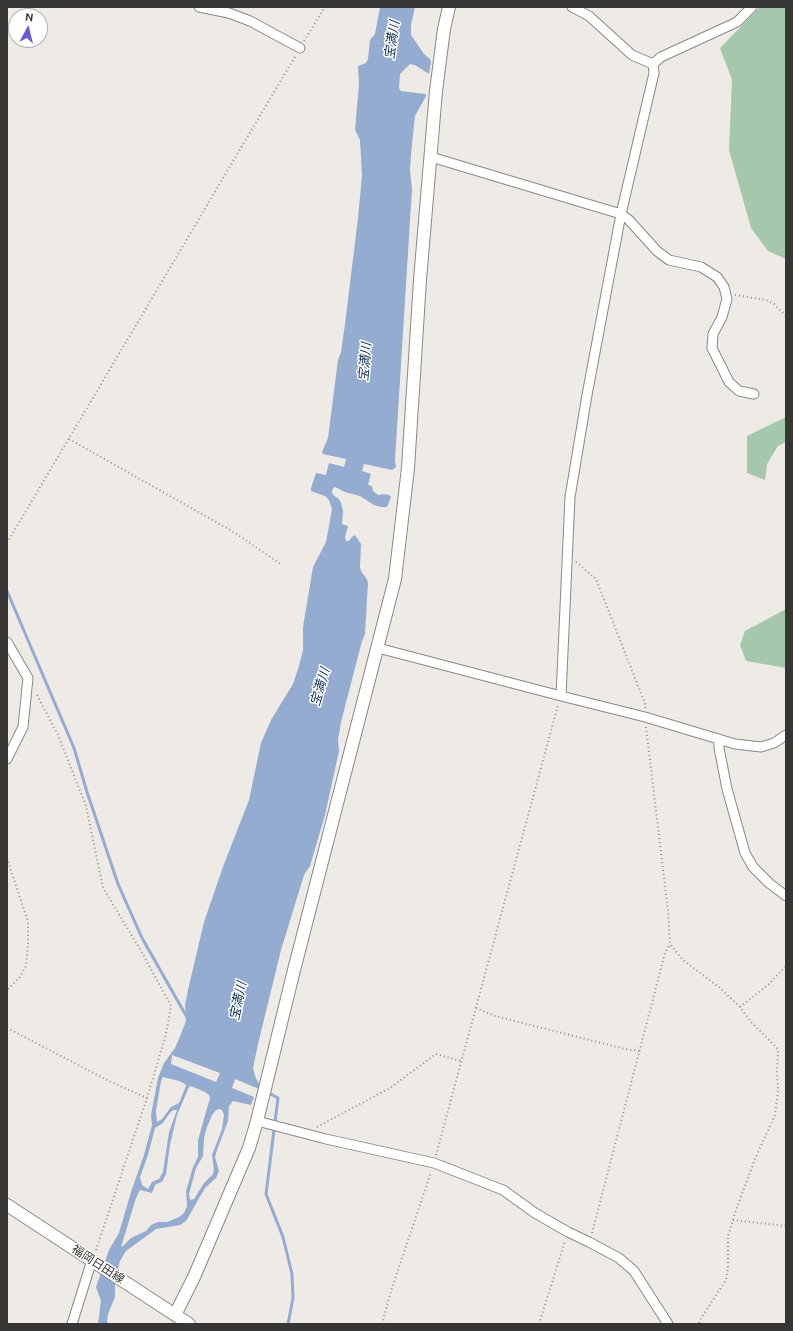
<!DOCTYPE html>
<meta charset="utf-8">
<style>
body{margin:0}
#map{position:relative;width:793px;height:1331px;overflow:hidden;background:#eeeae5;font-family:Ubuntu,sans-serif}
canvas{display:block}
.frame{position:absolute;inset:0;border:8px solid #373634;pointer-events:none}
.north{position:absolute;left:8px;top:8px;width:40px;height:40px;box-sizing:border-box;background:#fff;border:1px solid #afafae;border-radius:50%;rotate:7deg;font-size:11px;font-weight:700;line-height:16px;text-align:center;color:#373634}
.north::after{content:'';display:block;margin:auto;width:14px;height:18px;background:#6c58d1;clip-path:polygon(50% 0,100% 100%,50% 72%,0 100%)}
</style>
<div id="map">
<canvas width="793" height="1331"></canvas>
<div class="frame"></div>
<div class="north">N</div>
</div>
<script>
const context = document.querySelector('canvas').getContext('2d');
context.lineJoin = 'round';
function paint(path, color) { context.fillStyle = color; context.fill(path, 'evenodd'); }
const shape = rows => new Path2D(rows.map(r => 'M' + r).join(''));
function stroke(path, color, width, dash) { context.strokeStyle = color; context.lineWidth = width; context.lineCap = dash ? 'butt' : 'round'; context.setLineDash(dash || []); context.stroke(path); }
function drawText(font, color, halo, rows, align = 'center') {
  context.font = font + ' Ubuntu,"Noto Sans JP",sans-serif'; context.lineWidth = 3; context.setLineDash([]); context.textBaseline = 'middle'; context.strokeStyle = halo; context.fillStyle = color; for (const [text, x, y, turn = 0] of rows) {
    context.save(); context.translate(x, y); context.rotate((+turn || 0) * Math.PI / 180); context.textAlign = isNaN(turn) ? turn : align; if (halo) context.strokeText(text, 0, 0); context.fillText(text, 0, 0); context.restore();
  }
}
paint(shape([
 [760,7,786,7,786,259,768,251,751,228,729,150,732,80,720,48],
 [786,417,786,442,778,446,767,464,765,480,747,473,747,436],
 [786,609,786,668,746,661,740,645,745,631]
]), '#a5c8ac');
paint(shape([
 [380,7,415,7,411,25,411,35,424,54,430,59,431,62,429,74,415,65,410,64,400,74,399,88,401,91,426,94,426,96,415,116,411,154,410,171,412,189,395,460,396,467,392,470,364,464,362,471,371,474,368,485,372,486,373,491,378,495,384,494,389,495,391,497,387,507,381,507,374,505,360,496,345,492,335,487,333,488,332,492,333,495,339,499,341,503,343,511,342,524,348,526,345,537,346,541,349,541,352,537,355,535,361,544,360,568,362,573,365,576,368,582,365,634,362,641,341,722,338,740,339,751,325,815,310,866,304,875,281,950,258,1044,253,1068,255,1076,260,1086,259,1089,235,1079,232,1088,254,1097,251,1105,233,1101,229,1106,228,1121,217,1150,215,1157,219,1171,216,1178,205,1188,186,1221,180,1225,156,1229,126,1251,120,1261,115,1278,115,1297,108,1314,107,1324,98,1324,101,1301,96,1287,109,1250,119,1233,131,1192,144,1155,152,1125,151,1115,158,1078,164,1063,175,1048,181,1034,186,1021,185,1005,188,990,204,922,224,864,249,800,261,743,271,720,293,684,299,666,303,650,303,627,313,567,326,542,332,509,329,500,325,496,311,491,311,488,316,473,326,475,329,463,344,467,346,459,323,454,322,452,328,438,338,360,341,352,345,324,358,218,362,175,360,140,355,130,359,84,358,66,366,63,368,59,370,40,375,34],
 [172,1055,220,1073,216,1082,171,1064],
 [163,1077,179,1081,185,1084,186,1086,179,1103,171,1107,162,1119,157,1122,156,1111,161,1081],
 [191,1086,205,1092,209,1095,210,1098,198,1140,198,1157,193,1167,186,1191,187,1206,184,1213,179,1217,167,1222,158,1222,151,1225,146,1231,131,1238,123,1246,121,1247,136,1198,140,1190,152,1193,155,1185,163,1181,164,1178,166,1174,170,1145,177,1115,189,1087],
 [219,1109,222,1110,224,1115,222,1129,212,1155,214,1170,213,1174,204,1183,194,1199,190,1200,189,1194,196,1168,203,1156,204,1138,207,1127,212,1115,216,1110],
 [173,1110,177,1110,169,1132,163,1172,159,1179,152,1182,148,1189,142,1185,140,1177,148,1155,155,1128,163,1123,169,1114]
]), '#94accf');
stroke(shape([
 [7,591,74,748,87,792,118,884,142,938,188,1019],
 [267,1092,278,1098,266,1194,283,1237,292,1274,293,1298,288,1324]
]), '#94accf', 3);
const street = shape([
 [199,7,229,13,250,21,300,48],
 [572,7,589,16,632,55,653,64],
 [653,64,661,57,737,22,752,7],
 [431,157,621,214,629,220,657,251,669,260,701,267,717,277,724,287,727,299,722,317,713,334,712,348,729,382,739,391,754,394],
 [7,642,28,678,23,727,7,759],
 [378,648,561,696,645,717,735,744,761,747,774,743,786,735],
 [561,696,570,497,587,395,621,214,654,73,653,64],
 [719,739,719,748,727,789,745,853,753,867,769,883,786,896],
 [257,1121,326,1139,434,1163,503,1190,535,1213,568,1232,589,1242,619,1258,634,1271,668,1324],
 [72,1324,92,1260]
]);
const secondary = shape([
 [7,1205,189,1324],
 [175,1315,194,1277,249,1148,257,1121,294,970,395,579,408,468,420,280,436,91,444,29,449,7]
]);
stroke(street, '#8c8884', 11);
stroke(secondary, '#8c8884', 14);
stroke(shape([
 [304,41,325,7],
 [735,295,766,300,774,304,786,316],
 [69,439,232,531,282,565],
 [7,543,296,55],
 [576,562,596,579,646,706,645,708],
 [37,695,58,735,86,806,103,888,140,949,171,1006,166,1034,147,1098,96,1250],
 [646,727,668,911,670,944,683,960,720,988,740,1007,751,1022,778,1049,777,1072,778,1091,775,1115,755,1159,735,1213,728,1236,728,1267,726,1280,700,1320,699,1324],
 [7,858,28,922,28,944,26,966,20,977,7,990],
 [740,1007,769,984,786,966],
 [476,1008,495,1016,625,1049,639,1051],
 [7,1028,111,1082,147,1098],
 [317,1127,390,1088,436,1054,461,1061],
 [436,1155,558,705],
 [733,1220,786,1226],
 [592,1233,665,953,670,944],
 [382,1324,391,1291,431,1172],
 [539,1324,565,1241]
]), '#92908c', 2, [1, 3]);
stroke(street, '#fff', 9);
stroke(secondary, '#fff', 12);
drawText('12px', '#373634', '#fff', [
 ["福岡日田線",98,1264,33]
]);
drawText('italic 13px', '#0b2b57', '#fff', [
 ["宝満川",392,40,-82],
 ["宝満川",365,362,-85],
 ["宝満川",320,687,-74],
 ["宝満川",238,1001,-78]
]);
</script>
